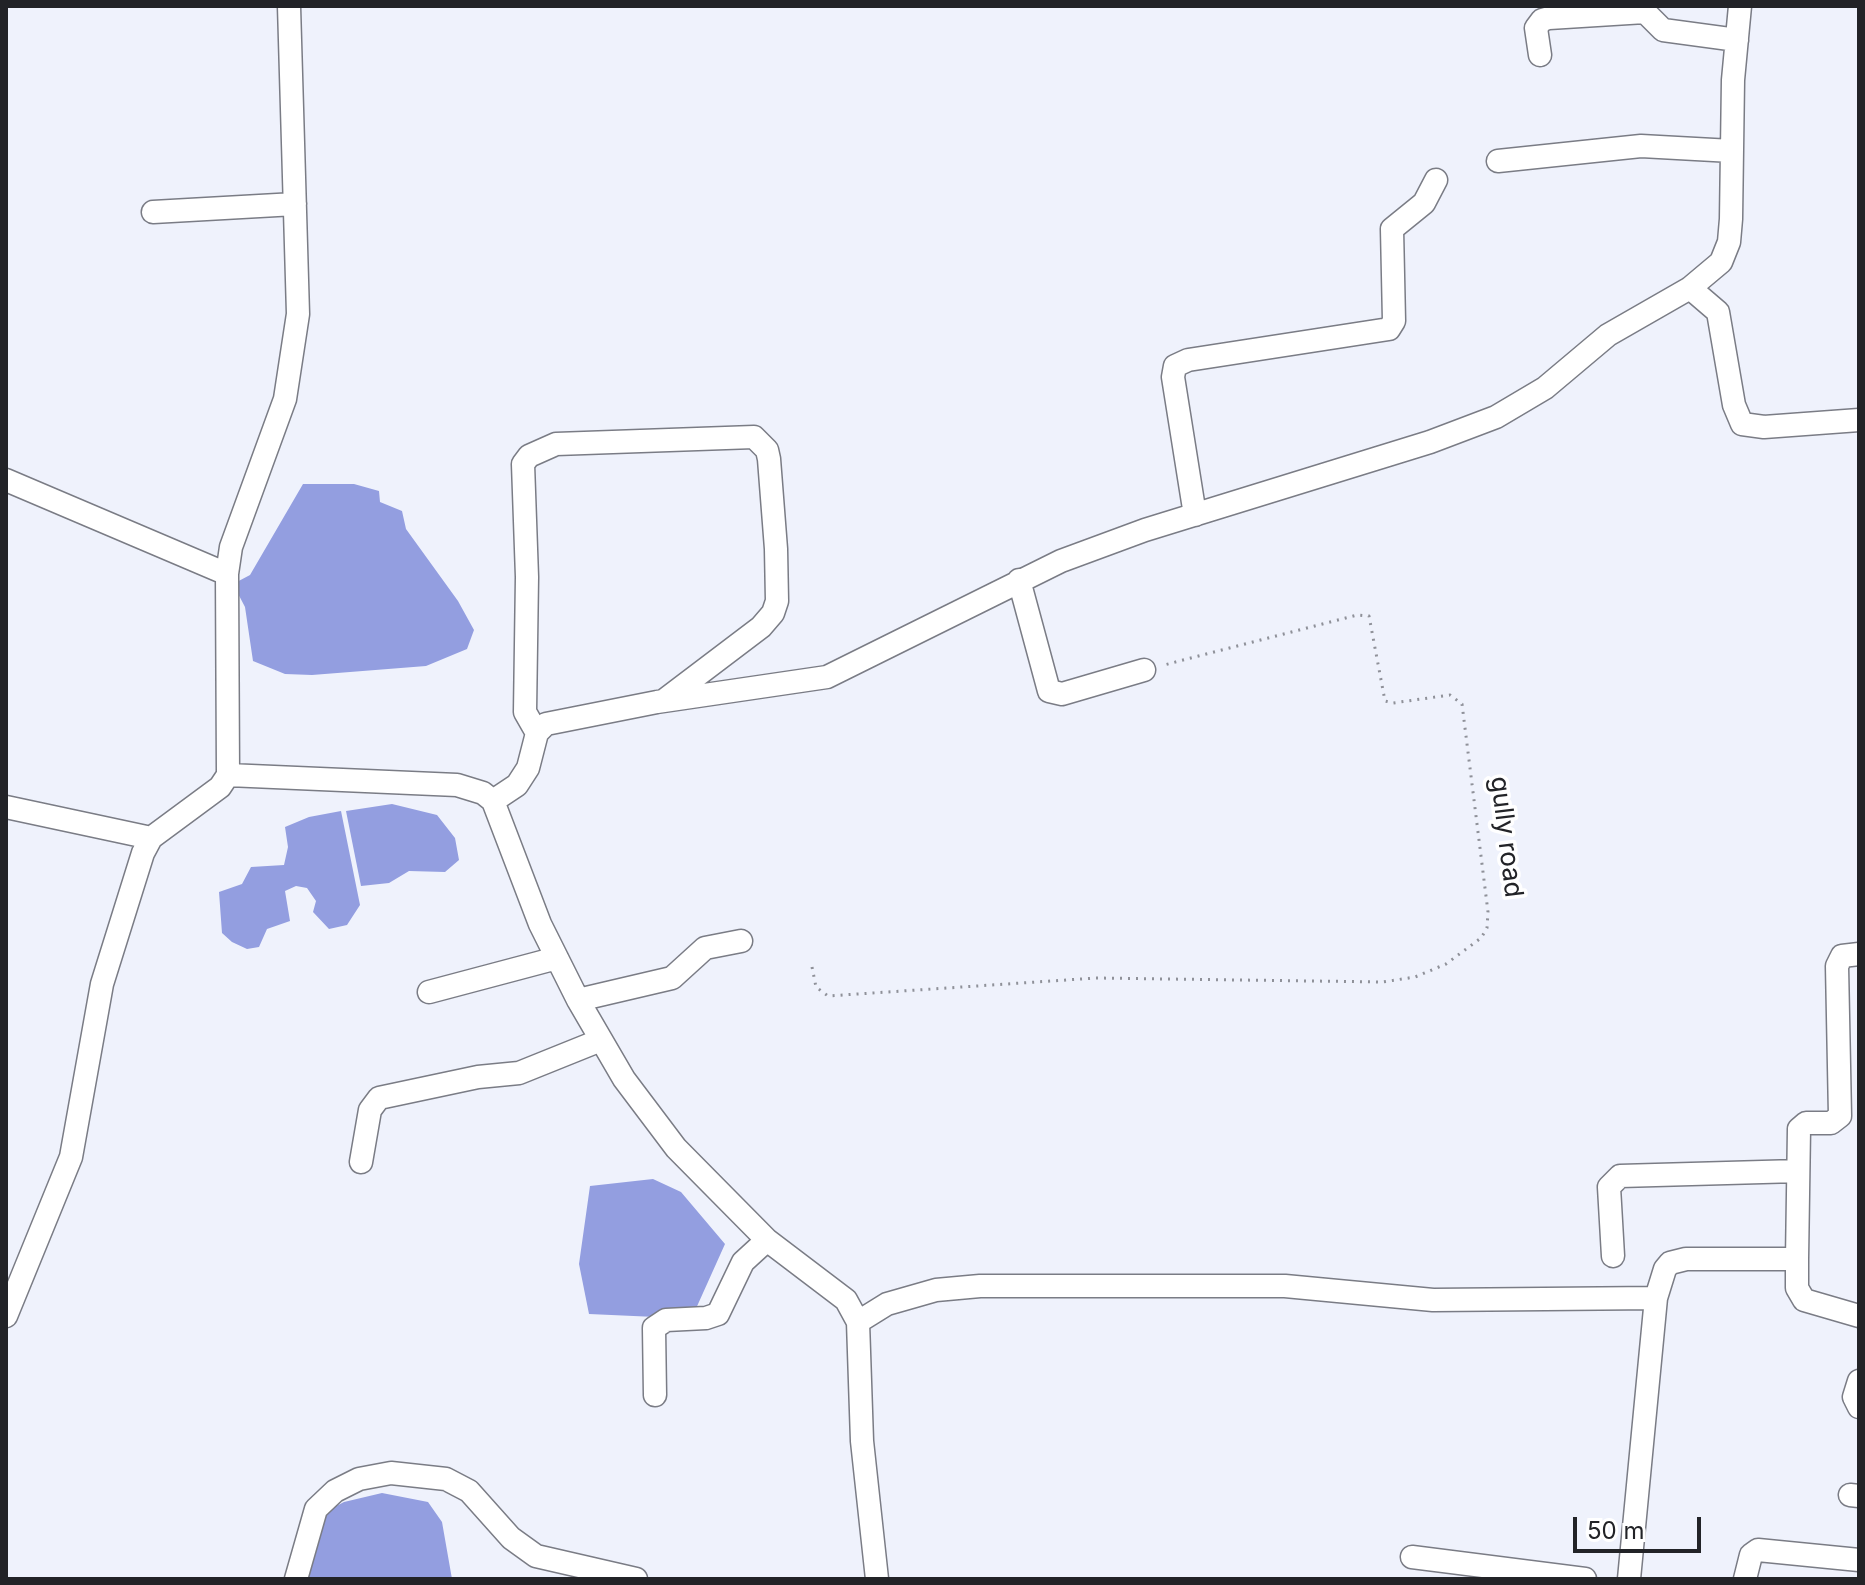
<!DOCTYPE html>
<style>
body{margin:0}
#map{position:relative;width:1865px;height:1585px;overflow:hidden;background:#eff2fc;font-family:Inter,sans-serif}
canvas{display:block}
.frame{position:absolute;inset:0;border:8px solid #222327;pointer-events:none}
.scale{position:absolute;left:1573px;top:1517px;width:128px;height:36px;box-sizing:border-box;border:4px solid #222327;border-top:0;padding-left:10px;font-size:24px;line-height:28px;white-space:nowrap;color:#222327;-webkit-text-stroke:6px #fff;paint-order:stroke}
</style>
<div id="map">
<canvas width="1865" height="1585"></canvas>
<div class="frame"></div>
<div class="scale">50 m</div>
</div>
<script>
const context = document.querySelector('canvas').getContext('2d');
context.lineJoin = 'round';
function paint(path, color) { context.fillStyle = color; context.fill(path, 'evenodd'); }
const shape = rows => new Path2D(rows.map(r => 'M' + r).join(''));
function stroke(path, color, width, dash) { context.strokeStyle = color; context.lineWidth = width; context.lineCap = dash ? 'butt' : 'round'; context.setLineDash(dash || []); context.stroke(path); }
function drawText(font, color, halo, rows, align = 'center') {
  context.font = font + ' Inter,sans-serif'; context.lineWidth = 7; context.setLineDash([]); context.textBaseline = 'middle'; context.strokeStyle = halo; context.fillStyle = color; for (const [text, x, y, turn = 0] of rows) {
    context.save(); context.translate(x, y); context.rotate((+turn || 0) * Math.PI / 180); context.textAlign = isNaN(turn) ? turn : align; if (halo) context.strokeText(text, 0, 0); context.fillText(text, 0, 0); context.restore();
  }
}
paint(shape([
 [303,484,354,484,379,491,380,502,402,511,406,529,458,601,474,630,467,649,426,666,312,675,285,674,253,661,245,607,233,584,250,575],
 [392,804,437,815,455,838,459,860,445,872,409,871,389,883,361,886,346,811],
 [341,811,360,905,347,925,329,929,313,912,316,901,307,888,296,886,285,891,290,921,267,929,259,947,247,949,232,942,222,933,219,892,242,884,251,867,284,865,288,847,285,827,309,817],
 [653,1179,681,1192,725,1244,694,1313,678,1318,589,1314,579,1264,590,1186],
 [382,1493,428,1502,442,1522,452,1579,290,1579,300,1525,344,1502]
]), '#939ee0');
const minor = shape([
 [1540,55,1536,28,1542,20,1549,18,1645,12,1663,30,1737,40],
 [1498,161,1641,146,1732,151],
 [153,212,295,204],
 [1690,288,1718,312,1734,405,1742,424,1764,427,1859,420],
 [6,480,227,574],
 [1195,515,1173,377,1175,366,1188,360,1389,329,1394,321,1392,229,1424,203,1436,180],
 [1019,580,1049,691,1062,694,1144,670],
 [537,733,525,712,527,577,523,464,529,456,556,444,754,437,767,450,769,459,776,549,777,601,773,613,761,627,666,699],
 [228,775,457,785,483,793,493,801,540,924,578,1000,624,1079,676,1148,767,1240,846,1300,858,1322,862,1441,877,1579],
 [493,801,517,785,528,768,537,733,546,724,657,702,827,677,1061,561,1145,530,1430,442,1496,417,1545,388,1608,335,1690,288,1721,262,1729,242,1731,219,1733,80,1740,6],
 [6,807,151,838],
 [1859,954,1842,956,1837,966,1840,1116,1831,1123,1806,1123,1799,1129,1797,1259,1797,1288,1804,1300,1859,1316],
 [429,992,557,958],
 [578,1000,672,978,705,948,741,941],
 [361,1162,370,1110,379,1098,478,1077,519,1073,601,1040],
 [1613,1256,1609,1187,1620,1176,1798,1171],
 [6,1316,71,1157,102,984,143,853,151,838,220,787,228,775,227,574,231,547,285,399,298,314,289,6],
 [858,1322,887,1304,936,1290,980,1286,1285,1286,1433,1300,1656,1298],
 [1859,1381,1854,1397,1859,1407],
 [655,1395,654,1328,666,1320,706,1318,718,1314,743,1262,767,1240],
 [1850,1495,1859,1496],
 [1412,1557,1585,1579],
 [296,1579,316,1509,335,1491,359,1479,391,1473,446,1479,469,1491,511,1538,536,1556,636,1579],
 [1629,1579,1656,1298,1665,1269,1670,1263,1686,1259,1797,1259],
 [1745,1579,1751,1555,1758,1550,1859,1560]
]);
stroke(minor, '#7a7c85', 25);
stroke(shape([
 [812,967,816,987,828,996,1096,978,1383,982,1415,977,1446,964,1481,938,1487,928,1488,912,1462,704,1450,695,1393,703,1385,701,1369,616,1357,615,1164,665]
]), '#8f9199', 3, [2, 6]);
stroke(minor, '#fff', 22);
drawText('26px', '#222327', '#fff', [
 ["gully road",1506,837,83]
]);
</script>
